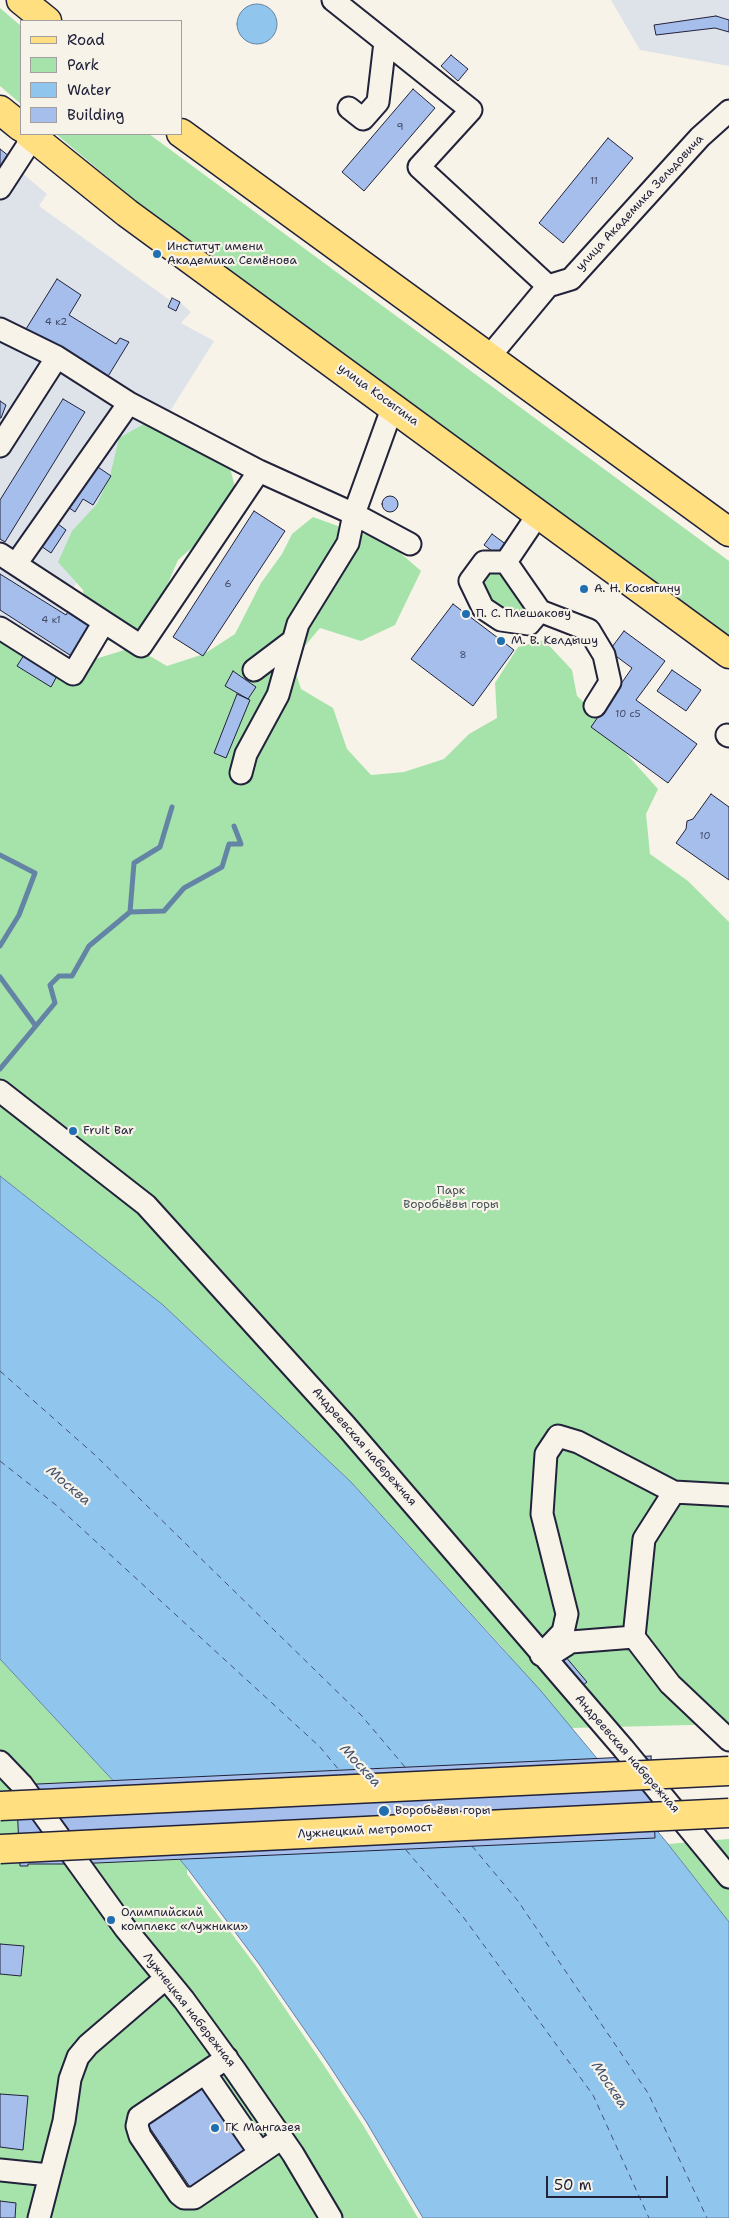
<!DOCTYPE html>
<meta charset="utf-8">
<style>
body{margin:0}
#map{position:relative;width:729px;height:2218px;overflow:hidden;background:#f7f3e8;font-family:"Shantell Sans",sans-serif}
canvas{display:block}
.legend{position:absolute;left:20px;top:20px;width:162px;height:115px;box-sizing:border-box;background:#f7f3e8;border:1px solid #a29fa3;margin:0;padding:6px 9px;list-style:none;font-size:15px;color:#22223b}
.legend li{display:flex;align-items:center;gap:10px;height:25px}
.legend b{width:25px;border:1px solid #a29fa3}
.scale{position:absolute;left:546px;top:2176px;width:122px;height:22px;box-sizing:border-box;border:2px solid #22223b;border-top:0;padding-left:6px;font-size:15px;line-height:18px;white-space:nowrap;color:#22223b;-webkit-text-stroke:4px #f7f3e8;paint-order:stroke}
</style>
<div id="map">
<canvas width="729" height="2218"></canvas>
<ul class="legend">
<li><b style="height:6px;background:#ffdf80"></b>Road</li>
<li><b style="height:14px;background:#a6e3aa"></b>Park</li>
<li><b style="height:14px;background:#90c5ee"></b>Water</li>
<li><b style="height:14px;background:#a5beeb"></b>Building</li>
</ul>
<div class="scale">50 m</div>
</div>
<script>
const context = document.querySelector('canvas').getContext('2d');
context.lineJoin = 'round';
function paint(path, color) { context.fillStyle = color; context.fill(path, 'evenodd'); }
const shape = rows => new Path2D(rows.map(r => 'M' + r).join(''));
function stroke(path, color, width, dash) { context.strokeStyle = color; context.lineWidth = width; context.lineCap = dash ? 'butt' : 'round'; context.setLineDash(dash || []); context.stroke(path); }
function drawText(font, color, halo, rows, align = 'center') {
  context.font = font + ' "Shantell Sans",sans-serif'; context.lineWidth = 4.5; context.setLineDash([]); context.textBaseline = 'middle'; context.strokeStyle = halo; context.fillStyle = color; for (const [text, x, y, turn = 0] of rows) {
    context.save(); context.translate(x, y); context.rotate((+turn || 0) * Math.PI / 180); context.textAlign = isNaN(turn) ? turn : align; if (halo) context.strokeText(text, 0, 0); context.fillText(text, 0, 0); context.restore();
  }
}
paint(shape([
 [611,0,729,0,729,66,640,50],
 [0,149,14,166,47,194,39,206,171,301,180,302,191,312,181,323,214,341,164,421,138,485,72,590,113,616,65,697,0,656]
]), '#dee3e9');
paint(shape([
 [0,8,21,26,21,104,0,86],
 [56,134,149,134,729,561,729,636,199,254],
 [158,416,230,468,235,487,217,519,203,538,178,560,162,597,147,623,120,644,89,635,83,590,58,562,72,531,97,504,110,476,119,438],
 [313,517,360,534,392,536,391,545,421,571,395,625,361,641,320,628,292,661,301,689,333,708,347,749,371,775,404,772,444,759,469,734,497,718,495,683,518,647,544,640,572,670,577,696,595,713,622,749,658,789,646,814,650,854,688,881,729,922,729,1724,571,1728,502,1647,351,1482,163,1305,0,1176,0,639,76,665,134,647,167,666,204,654,235,634,261,583,282,554,292,534],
 [497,567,511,583,517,600,527,612,524,618,494,611,478,581,482,573],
 [0,1659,119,1787,187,1868,187,1874,256,1966,323,2064,363,2125,418,2218,0,2218],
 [729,1839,729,1922,668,1844]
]), '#a6e3aa');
const water = shape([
 '237 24a20 20 0 1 1 40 0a20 20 0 1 1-40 0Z',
 [0,1176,163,1305,351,1482,541,1691,668,1844,729,1922,729,2218,423,2218,367,2123,327,2062,259,1964,187,1868,119,1787,0,1659,0,1176]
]);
paint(water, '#90c5ee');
stroke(water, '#6484a6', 1);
stroke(shape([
 [0,855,35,873,19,915,0,946],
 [130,912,164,911,184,888,222,867,229,844,241,844,234,826],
 [0,977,35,1025],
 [0,1069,55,1003,50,985,59,976,72,976,89,946,130,912,134,863,160,847,172,807]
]), '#6484a6', 5);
stroke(shape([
 [0,1371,95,1455,361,1715,405,1767],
 [0,1461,56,1505,320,1747,339,1770],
 [472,1846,518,1901,648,2093,707,2218],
 [406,1850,464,1918,593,2095,649,2218]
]), '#435371', 1, [6, 5]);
const building = shape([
 [716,16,729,20,729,32,715,28,656,35,654,25,716,16],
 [451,55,468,69,458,81,441,66,451,55],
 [413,89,435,108,364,191,342,172,413,89],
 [608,138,633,158,563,243,539,223,608,138],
 [0,149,14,160,1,168,0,167,0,149],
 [57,279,81,295,69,315,116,344,120,338,129,342,107,378,26,329,57,279],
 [172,298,180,302,176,311,168,307,172,298],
 [63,399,85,412,5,542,0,539,0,500,63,399],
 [0,401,6,405,1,418,0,418,0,401],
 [95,465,111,476,93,505,83,499,75,512,68,507,95,465],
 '382 504a8 8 0 1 1 16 0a8 8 0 1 1-16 0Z',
 [254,511,285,531,203,656,173,637,254,511],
 [54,521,66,530,51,553,38,544,54,521],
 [492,534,507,545,496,554,484,545,492,534],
 [0,574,66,615,69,610,93,625,73,657,0,610,0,574],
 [453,604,514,650,473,706,411,659,453,604],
 [624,631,665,661,636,700,697,744,668,783,591,727,632,668,609,651,624,631],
 [24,655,57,676,51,687,17,666,24,655],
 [672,670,701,690,686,711,657,691,672,670],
 [233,671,256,687,248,699,225,686,233,671],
 [237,694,250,700,226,758,214,753,237,694],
 [711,794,729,807,729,880,676,843,686,829,687,821,693,819,711,794],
 [565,1656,587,1682,578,1689,556,1664,565,1656],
 [651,1756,655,1838,74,1864,28,1864,28,1866,20,1866,16,1785,651,1756],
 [0,1944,24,1946,21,1976,0,1974,0,1944],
 [202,2081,249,2151,209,2179,207,2176,190,2187,148,2125,164,2113,161,2108,202,2081],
 [0,2094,28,2096,23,2150,0,2147,0,2094],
 [0,2201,16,2203,15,2218,0,2218,0,2201]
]);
paint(building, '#a5beeb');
stroke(building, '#22223b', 1);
const minor = shape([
 [333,0,471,110,419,167,548,286],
 [349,108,363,119,378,102,385,42],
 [0,188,33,137],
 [0,329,57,357,0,446],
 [489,357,548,286,571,279,700,137,729,111],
 [129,403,259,471,354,514,410,544],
 [0,554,104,622,73,674,0,628],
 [484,562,506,562,540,611,529,624,501,620,483,608,470,581,484,562],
 [506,562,539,513],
 [16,564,129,403,57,357],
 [540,611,589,630,604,655,610,682,595,706],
 [104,622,141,646,259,471],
 [254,670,291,642],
 [727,735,729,736],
 [241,773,246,754,278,695,298,624,348,543,354,514,393,406],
 [0,1091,146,1205,346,1426,623,1748,729,1877],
 [634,1637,644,1539,674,1492],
 [541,1655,563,1632,567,1614,542,1514,546,1454,558,1436,578,1442,674,1492,729,1495],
 [549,1656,571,1642,634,1637,670,1684,729,1740],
 [0,1762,22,1785,125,1928,184,2000,235,2070,293,2154,331,2218],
 [227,2058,139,2117,137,2126,140,2136,179,2194,184,2198,194,2198,282,2138],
 [205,2073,260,2153],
 [0,2170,49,2175],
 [39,2218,64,2121,70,2079,78,2057,88,2045,166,1978]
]);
const major = shape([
 [21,0,47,21],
 [0,110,21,127],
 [181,133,729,532],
 [29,134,127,213,729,654]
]);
stroke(minor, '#22223b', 25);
stroke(major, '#22223b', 31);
stroke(minor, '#f7f3e8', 21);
stroke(major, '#ffdf80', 28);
const majorBridge = shape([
 [0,1806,729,1771],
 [0,1849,729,1813]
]);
stroke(majorBridge, '#22223b', 31, []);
stroke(majorBridge, '#ffdf80', 28);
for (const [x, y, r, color] of [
 [157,254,5,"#1f6fb2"],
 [584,589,5,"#1f6fb2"],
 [466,614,5,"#1f6fb2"],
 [501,641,5,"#1f6fb2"],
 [73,1131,5,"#1f6fb2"],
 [384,1811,6,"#1f6fb2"],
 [111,1920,5,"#1f6fb2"],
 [215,2128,5,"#1f6fb2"]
]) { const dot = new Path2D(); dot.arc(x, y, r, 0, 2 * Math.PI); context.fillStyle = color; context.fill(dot); stroke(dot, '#f7f3e8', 2); }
drawText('10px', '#434967', null, [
 ["9",400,127],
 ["11",594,181],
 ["4 к2",56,322],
 ["6",228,584],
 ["4 к1",51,620],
 ["8",463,655],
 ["10 с5",628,714],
 ["10",705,836]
]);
drawText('12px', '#22223b', '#f7f3e8', [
 ["улица Академика Зельдовича",640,203,-47],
 ["улица Косыгина",378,395,36],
 ["Андреевская набережная",364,1447,49],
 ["Андреевская набережная",627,1754,49],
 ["Лужнецкий метромост",365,1831,-3],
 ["Лужнецкая набережная",189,2010,52]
]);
drawText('12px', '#22223b', '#f7f3e8', [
 ["Институт имени",167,247],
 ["Академика Семёнова",167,261],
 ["А. Н. Косыгину",594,589],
 ["П. С. Плешакову",476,614],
 ["М. В. Келдышу",511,641],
 ["Fruit Bar",83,1131],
 ["Воробьёвы горы",395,1811],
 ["Олимпийский",121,1913],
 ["комплекс «Лужники»",121,1927],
 ["ГК Мангазея",225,2128]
], 'left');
drawText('12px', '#435257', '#f7f3e8', [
 ["Парк",451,1191],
 ["Воробьёвы горы",451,1205]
]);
drawText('italic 14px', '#435371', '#f7f3e8', [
 ["Москва",68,1486,40],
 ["Москва",360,1766,47],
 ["Москва",609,2085,56]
]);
</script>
